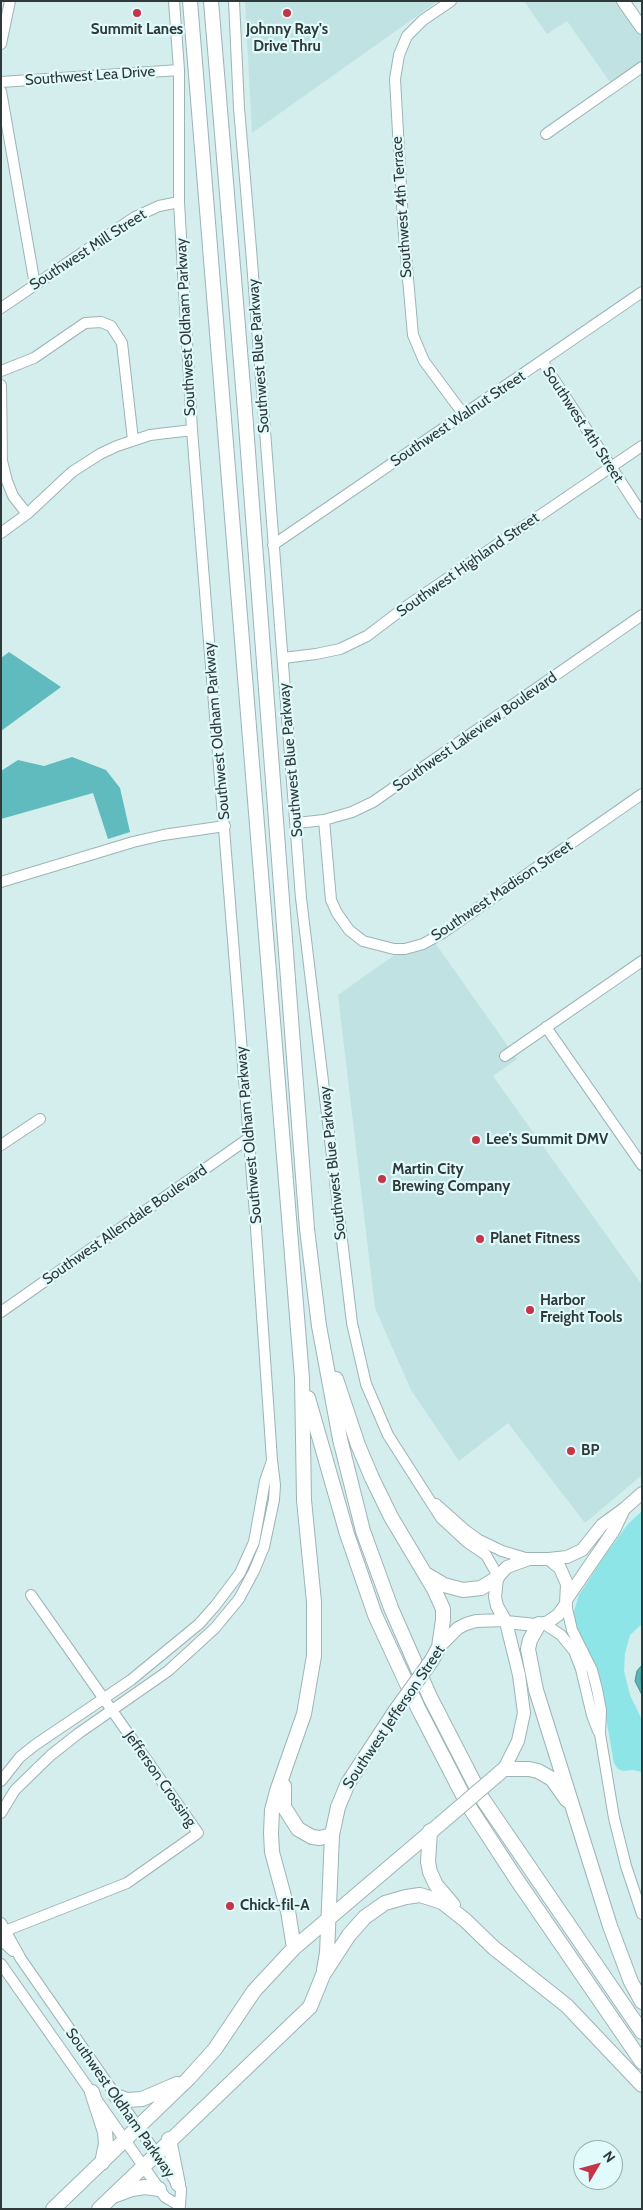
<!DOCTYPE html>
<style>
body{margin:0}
#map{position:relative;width:643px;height:2210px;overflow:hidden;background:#d4eded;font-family:Cabin,sans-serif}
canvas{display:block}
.frame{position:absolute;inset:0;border:2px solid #2f3939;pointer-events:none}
.north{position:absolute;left:573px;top:2140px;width:50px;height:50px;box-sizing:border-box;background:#e1fafb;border:1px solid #9aadad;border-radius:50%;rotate:53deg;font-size:14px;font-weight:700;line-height:20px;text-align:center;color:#2f3939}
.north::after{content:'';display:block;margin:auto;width:18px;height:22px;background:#c63547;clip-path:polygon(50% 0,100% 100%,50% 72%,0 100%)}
</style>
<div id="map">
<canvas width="643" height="2210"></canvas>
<div class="frame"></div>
<div class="north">N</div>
</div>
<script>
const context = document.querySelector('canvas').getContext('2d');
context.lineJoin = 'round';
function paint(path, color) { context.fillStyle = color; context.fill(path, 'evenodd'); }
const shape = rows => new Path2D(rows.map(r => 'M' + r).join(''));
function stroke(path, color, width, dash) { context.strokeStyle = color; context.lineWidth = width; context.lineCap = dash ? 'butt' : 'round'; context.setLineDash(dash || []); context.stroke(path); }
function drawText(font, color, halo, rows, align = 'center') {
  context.font = font + ' Cabin,sans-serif'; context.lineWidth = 4.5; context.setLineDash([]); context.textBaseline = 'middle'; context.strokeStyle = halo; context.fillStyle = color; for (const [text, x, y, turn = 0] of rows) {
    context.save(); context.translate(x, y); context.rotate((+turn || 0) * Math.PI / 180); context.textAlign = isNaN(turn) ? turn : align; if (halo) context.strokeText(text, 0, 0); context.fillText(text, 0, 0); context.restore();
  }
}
paint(shape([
 [245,1,438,1,252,133],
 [524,1,624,1,642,27,642,62,610,82,567,21,547,34],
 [435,943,517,1059,493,1076,642,1285,642,1475,585,1523,508,1423,459,1461,411,1390,375,1308,338,995,396,954]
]), '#c0e2e3');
paint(shape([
 [642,1511,642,1624,630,1635,625,1653,624,1671,630,1695,642,1720,642,1772,633,1770,623,1771,618,1769,614,1763,597,1668,574,1623,574,1611,579,1595,606,1554,628,1524]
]), '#8ee5e8');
paint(shape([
 [9,652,61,687,1,731,1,658],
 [72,757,106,770,120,788,130,832,108,839,93,793,1,819,1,771,18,760,44,766]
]), '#5fbbbe');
const water = shape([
 [642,1665,641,1677,642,1695,635,1681,637,1671,642,1665]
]);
paint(water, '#59b5b8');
stroke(water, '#4c9092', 1);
const minor = shape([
 [234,1,239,108,251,249,301,898,352,1323,366,1384,388,1435,441,1518,467,1542,486,1555,498,1576],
 [451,1,423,20,407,36,399,55,395,79,403,222,413,335,424,361,464,415],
 [1,44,10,1],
 [1,82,179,70],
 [1,91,35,285],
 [546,134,642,67],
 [1,308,135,217,159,206,179,202],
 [542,361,642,514],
 [1,371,34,358,85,323,101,322,111,326,122,343,133,440],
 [1,385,2,461,7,481,13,496,27,514],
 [1,533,27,514,72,472,100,454,117,446,150,435,192,430],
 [273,545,642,292],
 [283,658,316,654,340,649,367,636,404,608,642,446],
 [324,820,331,900,337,913,349,930,363,941,394,949,405,949,423,944,441,934,642,794],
 [297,823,324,820,352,812,373,802,642,615],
 [1,882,133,842,163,835,225,826],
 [546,1027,642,1165],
 [505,1056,642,961],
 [1,1145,40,1119],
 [1,1312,249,1138],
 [436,1504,464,1529,479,1540,502,1551,529,1559],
 [566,1604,572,1630,592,1670,597,1689,601,1710,600,1734,614,1818,626,1866,642,1914],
 [543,1623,561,1635,574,1651,581,1669,592,1715,598,1731],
 [1,1781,20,1757,35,1745,131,1680,199,1624,215,1606,240,1573,254,1542,265,1481,272,1461],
 [1,1813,15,1790,51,1755,79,1733,168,1671,215,1628,239,1599,254,1571,264,1547,274,1500,275,1485,272,1460,255,1214,192,430,179,202,179,70,174,1],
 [1,1923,21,1959,181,2189,180,2206,165,2197,1,1964],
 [1,1930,5,1931,127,1883,198,1833,31,1595],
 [1,1940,13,1951]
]);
const major = shape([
 [623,1,642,28],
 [529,1559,549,1559,560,1568,567,1584,566,1604,558,1615,548,1622,536,1625,506,1622,497,1606,495,1597,497,1578,507,1567,529,1559],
 [549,1559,567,1557,582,1550,602,1525,624,1509,642,1493],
 [568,1597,614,1530,624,1509],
 [439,1647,458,1628,466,1624,476,1621,504,1620],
 [504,1769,518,1741,524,1713,519,1675,506,1622]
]);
const highway = shape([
 [190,1,302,1378,304,1500,314,1602,314,1656,304,1714,277,1791,272,1810,271,1833,272,1852,288,1911,294,1948],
 [211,1,244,399,307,1229,319,1326,340,1439,363,1531,391,1608,430,1697,482,1798,642,2032],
 [336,1379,358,1445,372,1478,391,1517,434,1589,443,1609,443,1620,439,1647,432,1660],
 [308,1398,347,1534,375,1615,418,1708,468,1805,515,1877,642,2062],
 [427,1575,444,1585,463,1590,481,1588,497,1578],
 [539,1624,530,1640,528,1649,536,1690,610,1926,631,1982,642,2002],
 [496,1776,504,1769,529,1769,538,1771,552,1779,567,1800],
 [284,1786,284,1807,298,1829,312,1837,320,1838,332,1835],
 [430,1831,428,1862,430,1872,436,1885,453,1905],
 [324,1970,327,1953,332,1835,338,1807,348,1783,396,1710],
 [92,2092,105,2132,106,2144,102,2163],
 [116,2096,127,2100,142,2099,177,2084],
 [169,2139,178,2184],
 [116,2195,132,2189,145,2187,159,2189],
 [53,2209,189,2078,215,2049,254,1991,294,1948,440,1824],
 [99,2209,310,2007,323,1975,349,1935,365,1917,385,1903,406,1897,420,1895,442,1902,465,1920,494,1948,567,2006,642,2085]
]);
stroke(minor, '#9db4b5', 12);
stroke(major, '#9db4b5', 14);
stroke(highway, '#9db4b5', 16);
stroke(minor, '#fff', 10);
stroke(major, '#fff', 12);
stroke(highway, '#fff', 14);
const highwayBridge = shape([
 [396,1710,432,1660],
 [440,1824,496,1776]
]);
stroke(highwayBridge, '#9db4b5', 16, []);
stroke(highwayBridge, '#fff', 14);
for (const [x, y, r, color] of [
 [137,13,5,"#c63547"],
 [287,13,5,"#c63547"],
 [476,1140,5,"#c63547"],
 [382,1179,5,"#c63547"],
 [480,1239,5,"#c63547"],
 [530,1310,5,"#c63547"],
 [571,1451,5,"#c63547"],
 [230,1906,5,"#c63547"]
]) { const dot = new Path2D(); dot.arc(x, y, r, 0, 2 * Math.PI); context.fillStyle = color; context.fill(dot); stroke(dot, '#e1fafb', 2); }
drawText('bold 15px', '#2f3939', '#e1fafb', [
 ["Summit Lanes",137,30,"center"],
 ["Johnny Ray's",287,30,"center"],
 ["Drive Thru",287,47,"center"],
 ["Lee's Summit DMV",486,1140],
 ["Martin City",392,1170],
 ["Brewing Company",392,1187],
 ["Planet Fitness",490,1239],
 ["Harbor",540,1301],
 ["Freight Tools",540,1318],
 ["BP",581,1451],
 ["Chick-fil-A",240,1906]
], 'left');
drawText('15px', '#2f3939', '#e1fafb', [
 ["Southwest Lea Drive",90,76,-4],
 ["Southwest 4th Terrace",402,207,-94],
 ["Southwest Mill Street",88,250,-33],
 ["Southwest Oldham Parkway",186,327,-93],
 ["Southwest Blue Parkway",259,356,-94],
 ["Southwest Walnut Street",458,419,-34],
 ["Southwest 4th Street",583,425,57],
 ["Southwest Highland Street",468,565,-35],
 ["Southwest Oldham Parkway",217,731,-95],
 ["Southwest Lakeview Boulevard",475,732,-35],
 ["Southwest Blue Parkway",291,760,-95],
 ["Southwest Madison Street",502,891,-34],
 ["Southwest Oldham Parkway",249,1135,-95],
 ["Southwest Blue Parkway",333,1163,-96],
 ["Southwest Allendale Boulevard",125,1225,-35],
 ["Southwest Jefferson Street",394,1717,-56],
 ["Jefferson Crossing",160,1779,55],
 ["Southwest Oldham Parkway",120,2103,55]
]);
</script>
